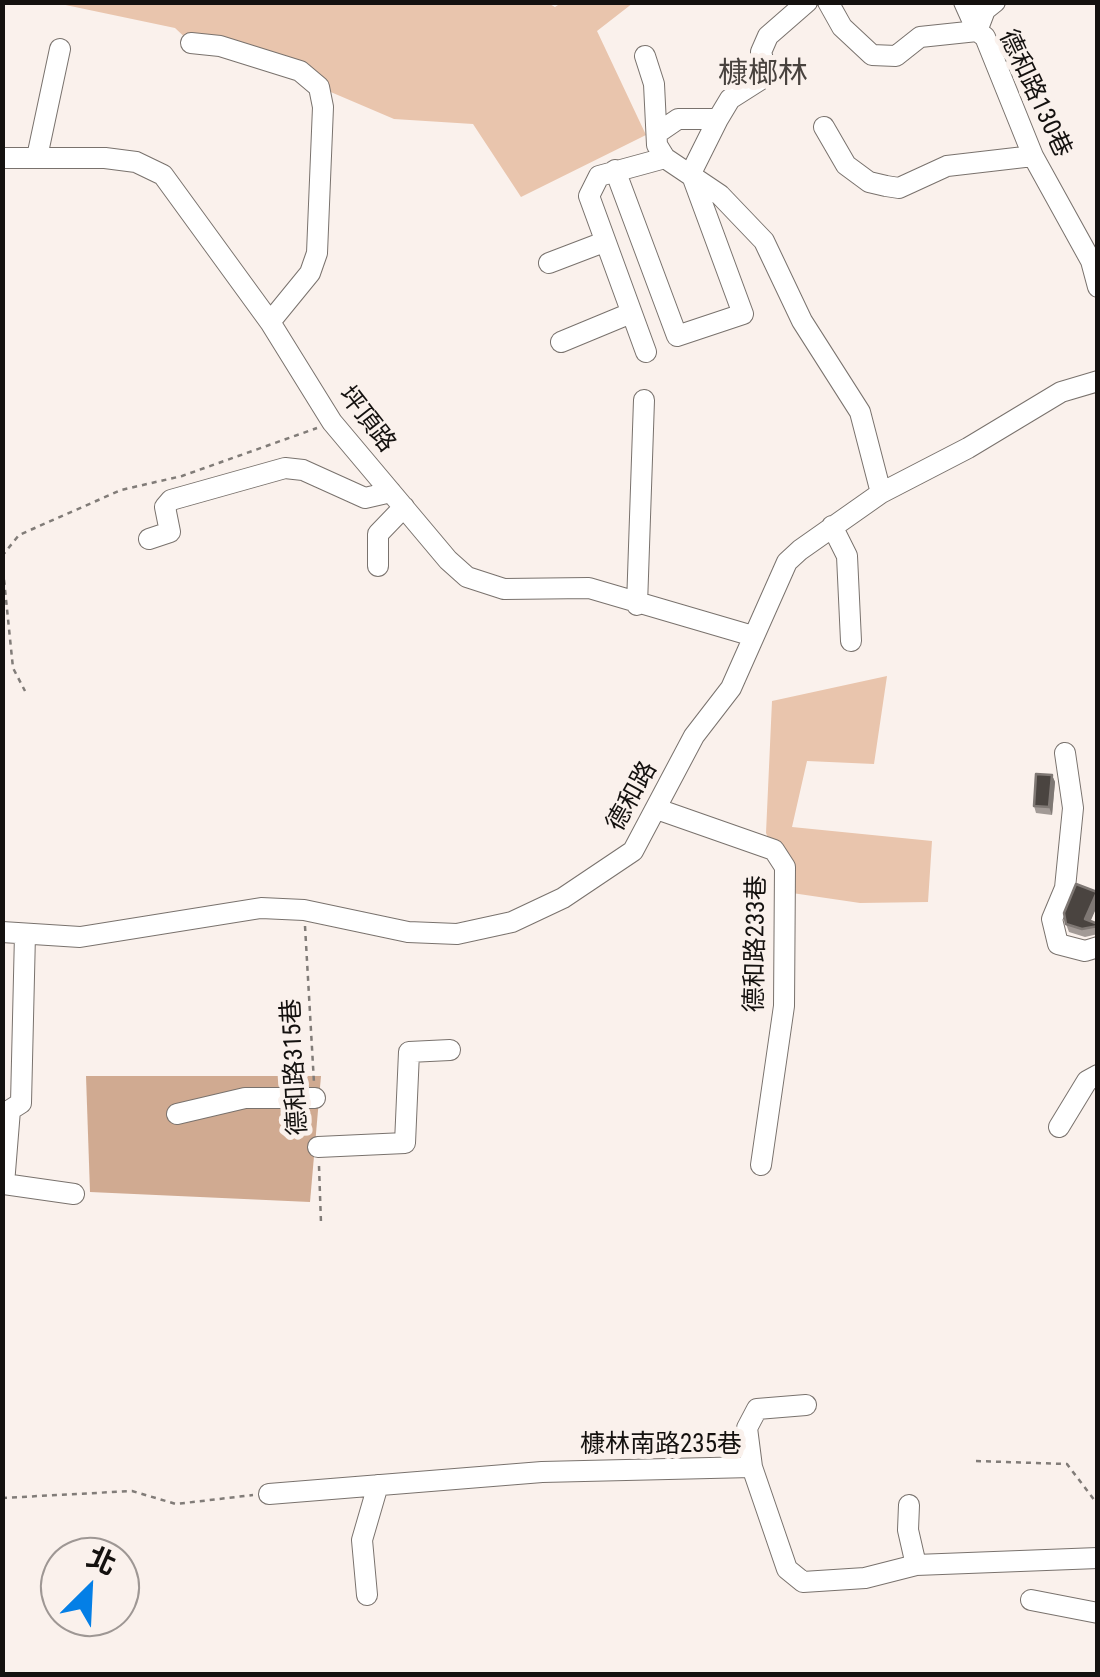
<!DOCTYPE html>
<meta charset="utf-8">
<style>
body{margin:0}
#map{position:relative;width:1100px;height:1677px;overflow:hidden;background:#faf1ec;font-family:"Roboto Condensed","Noto Sans TC",sans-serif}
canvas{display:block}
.frame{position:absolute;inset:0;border:5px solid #14110f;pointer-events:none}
.north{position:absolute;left:40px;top:1537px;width:100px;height:100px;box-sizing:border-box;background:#faf1ec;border:2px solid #9e9794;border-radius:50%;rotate:24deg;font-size:28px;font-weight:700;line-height:40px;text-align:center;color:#14110f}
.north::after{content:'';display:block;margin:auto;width:35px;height:45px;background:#047fe6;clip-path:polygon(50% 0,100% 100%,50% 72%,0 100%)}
</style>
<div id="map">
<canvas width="1100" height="1677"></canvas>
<div class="frame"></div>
<div class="north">北</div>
</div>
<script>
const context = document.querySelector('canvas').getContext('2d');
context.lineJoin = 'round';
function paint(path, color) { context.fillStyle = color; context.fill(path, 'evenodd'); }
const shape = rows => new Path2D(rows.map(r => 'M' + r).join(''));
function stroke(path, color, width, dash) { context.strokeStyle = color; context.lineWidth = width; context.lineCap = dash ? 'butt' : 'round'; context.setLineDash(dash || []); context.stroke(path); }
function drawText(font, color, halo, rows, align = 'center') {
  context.font = font + ' "Roboto Condensed","Noto Sans TC",sans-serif'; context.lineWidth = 10; context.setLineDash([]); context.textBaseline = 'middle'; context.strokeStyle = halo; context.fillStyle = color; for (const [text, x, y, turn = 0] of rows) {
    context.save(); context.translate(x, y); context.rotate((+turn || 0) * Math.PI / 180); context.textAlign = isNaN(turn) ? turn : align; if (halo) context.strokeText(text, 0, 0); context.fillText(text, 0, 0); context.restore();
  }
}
paint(shape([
 [546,2,555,7,561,3,633,3,597,31,646,135,521,197,473,124,394,119,319,87,191,43,175,28,56,3],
 [887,676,874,764,807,761,792,827,932,841,928,902,860,903,792,893,766,833,772,701]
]), '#e9c5ad');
paint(shape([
 [86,1076,321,1076,310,1202,90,1192]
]), '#d0aa91');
const minor = shape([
 [828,2,842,27,872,55,896,56,920,37,977,31],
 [964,2,977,31,985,37,1033,156,1091,261,1098,287],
 [977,31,985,10,995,2],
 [191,43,220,46,300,71,319,87,323,107,317,253,310,273,270,322],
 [645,56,654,84,657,145,665,158,720,195,764,241,802,321,860,412,881,493],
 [824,127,846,165,869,182,886,186,899,188,947,166,1033,156],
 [659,132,678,119,718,119,730,99,763,78,766,71,761,52,768,36,807,2],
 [37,157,60,49],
 [2,158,105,158,136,162,163,175,270,322,332,422,448,560,467,577,504,589,589,588,753,636],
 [615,170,677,336,743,314,691,173,718,119],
 [549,263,604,242],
 [561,342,631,313],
 [646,352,589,196,599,176,665,158],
 [832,526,847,556,851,641],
 [149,539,170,532,165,507,171,500,285,468,303,470,365,498,391,492],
 [378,566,378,534,404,507],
 [637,605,644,400],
 [1065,753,1073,808,1065,888,1052,919,1058,944,1085,951,1098,947],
 [657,809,774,850,785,867,784,1006,761,1165],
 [2,932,80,937,261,908,304,910,408,932,457,934,512,922,563,898,633,851,694,736,731,688,787,562,800,550,881,493,968,448,1061,392,1098,381],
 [25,934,21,1103,10,1110,4,1184,74,1194],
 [177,1114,245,1098,315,1098],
 [1059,1127,1087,1081,1098,1075],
 [318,1147,405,1143,409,1052,450,1050],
 [752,1467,747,1428,757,1409,806,1405],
 [269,1494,542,1472,752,1467,787,1569,803,1582,865,1578,916,1565,1098,1558],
 [909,1505,908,1530,916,1565],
 [367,1595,362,1540,378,1485],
 [1031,1600,1098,1613]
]);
stroke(minor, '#79726d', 22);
stroke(shape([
 [2,556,19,535,121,490,182,476,317,428],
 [2,560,13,668,25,691],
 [305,926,314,1083],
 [319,1166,321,1223],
 [976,1461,1067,1464,1098,1505],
 [2,1498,132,1491,176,1504,253,1495]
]), '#817c78', 2.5, [5, 5]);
stroke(minor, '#fff', 20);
paint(shape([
 [1052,775,1055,782,1052,815,1036,813,1034,806],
 [1097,892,1098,904,1090,921,1098,924,1098,934,1085,937,1069,932,1066,924]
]), '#a29a96');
paint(shape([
 [1052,775,1055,782,1052,815,1049,807],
 [1097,892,1098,904,1088,927,1085,919]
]), '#7f7874');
const building = shape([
 [1036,774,1052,775,1049,807,1034,806,1036,774],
 [1076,884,1097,892,1085,919,1098,924,1098,926,1082,929,1066,924,1064,913,1076,884]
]);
paint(building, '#4a4440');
stroke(building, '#7f7874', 2.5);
drawText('25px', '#14110f', '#faf1ec', [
 ["德和路130巷",1034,94,65],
 ["坪頂路",366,420,52],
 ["德和路",633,797,-61],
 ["德和路233巷",757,944,-89],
 ["德和路315巷",296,1067,-93],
 ["槺林南路235巷",661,1446]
]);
drawText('30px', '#48423e', '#faf1ec', [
 ["槺榔林",763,75]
]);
</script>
